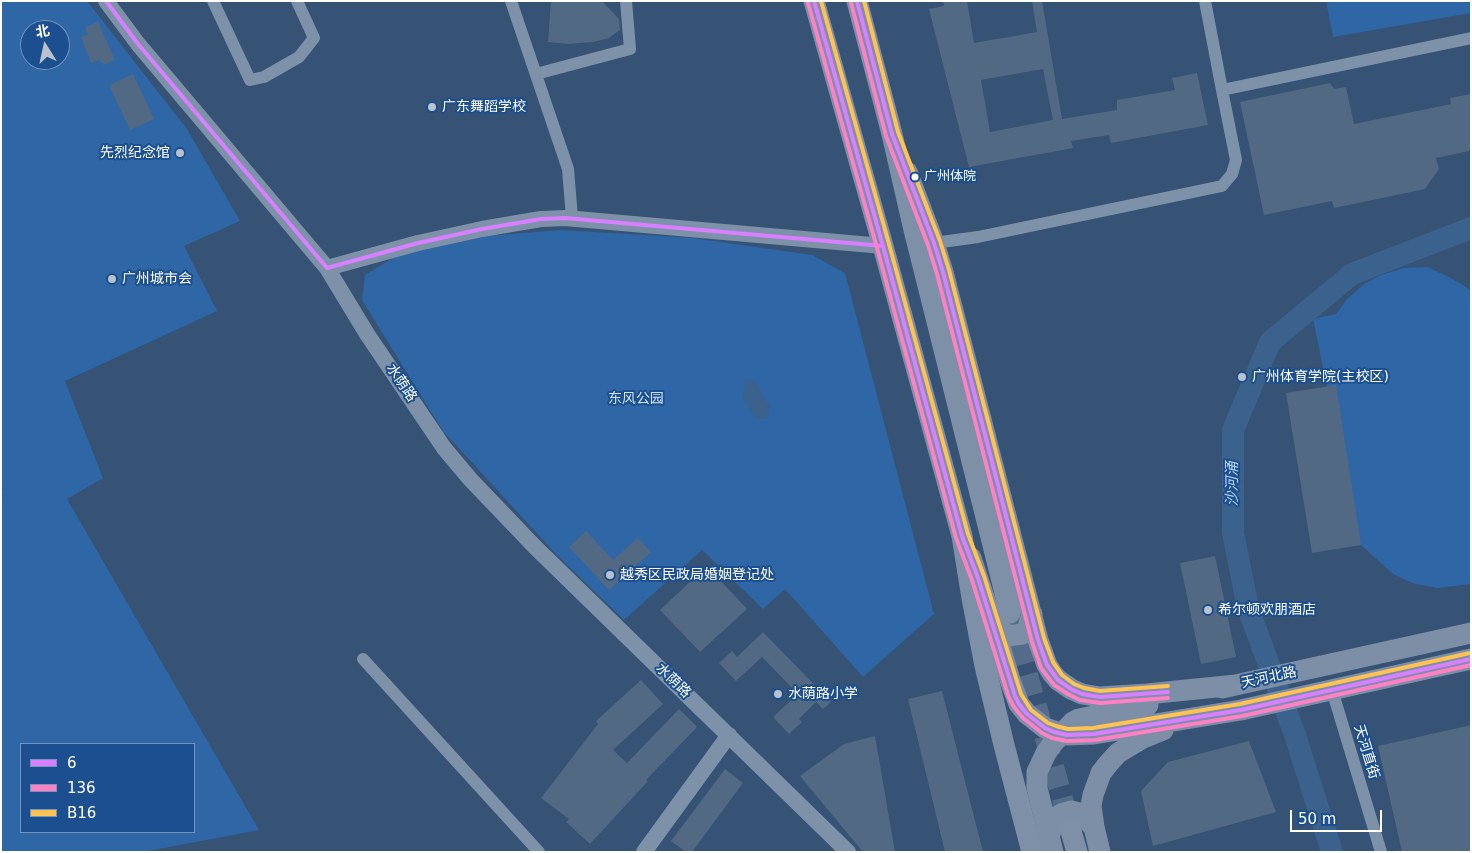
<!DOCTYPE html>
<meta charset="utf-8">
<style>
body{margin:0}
#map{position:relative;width:1472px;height:853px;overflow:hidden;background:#365274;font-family:"DejaVu Sans","Noto Sans SC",sans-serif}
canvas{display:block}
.frame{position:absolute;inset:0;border:2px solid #fff;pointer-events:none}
.legend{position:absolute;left:20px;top:743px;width:175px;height:90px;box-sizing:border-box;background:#1b4f8f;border:1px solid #7695bc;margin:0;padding:6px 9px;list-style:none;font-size:15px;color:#fff}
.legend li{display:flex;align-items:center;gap:10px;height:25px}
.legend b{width:25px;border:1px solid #7695bc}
.north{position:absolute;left:20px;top:20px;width:50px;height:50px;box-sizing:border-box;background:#1b4f8f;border:1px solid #7695bc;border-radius:50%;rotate:350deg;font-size:14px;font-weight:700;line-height:20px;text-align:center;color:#fff}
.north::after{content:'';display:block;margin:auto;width:18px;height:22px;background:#b9c2ce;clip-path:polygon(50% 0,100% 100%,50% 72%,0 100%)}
.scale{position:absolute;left:1290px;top:810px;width:92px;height:22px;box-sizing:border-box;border:2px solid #fff;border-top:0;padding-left:6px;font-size:15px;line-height:18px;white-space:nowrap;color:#fff;-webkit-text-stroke:4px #1b4f8f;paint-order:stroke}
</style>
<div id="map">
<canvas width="1472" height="853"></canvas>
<div class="frame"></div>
<ul class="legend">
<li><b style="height:6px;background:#d880ff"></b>6</li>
<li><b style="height:6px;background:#ff80c5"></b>136</li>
<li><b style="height:6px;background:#ffc253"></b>B16</li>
</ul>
<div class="north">北</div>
<div class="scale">50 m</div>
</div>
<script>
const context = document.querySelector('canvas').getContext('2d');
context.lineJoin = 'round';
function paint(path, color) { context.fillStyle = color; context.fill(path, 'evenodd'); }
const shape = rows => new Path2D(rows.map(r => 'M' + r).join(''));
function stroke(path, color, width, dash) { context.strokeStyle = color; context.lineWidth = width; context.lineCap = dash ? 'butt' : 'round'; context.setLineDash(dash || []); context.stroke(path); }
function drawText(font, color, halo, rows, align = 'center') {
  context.font = font + ' "DejaVu Sans","Noto Sans SC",sans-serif'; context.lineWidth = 4; context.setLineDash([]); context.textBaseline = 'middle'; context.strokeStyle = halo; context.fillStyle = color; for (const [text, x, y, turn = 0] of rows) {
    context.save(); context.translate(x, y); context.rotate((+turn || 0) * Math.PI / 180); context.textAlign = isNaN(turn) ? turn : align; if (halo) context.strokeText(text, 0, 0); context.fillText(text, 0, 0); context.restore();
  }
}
paint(shape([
 [1,1,87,1,187,129,240,221,184,246,217,311,65,381,103,478,67,499,259,830,143,852,1,852,1,497,3,496,1,492],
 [30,30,60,30,60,60,30,60],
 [21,744,194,744,194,832,21,832],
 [1326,1,1471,1,1471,13,1333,37],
 [562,230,693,238,812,255,845,273,934,614,863,677,785,589,763,609,702,550,624,620,555,553,443,431,362,300,365,275,403,252,473,237],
 [1427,267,1447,276,1466,287,1471,292,1471,584,1437,588,1412,583,1393,574,1361,545,1356,526,1313,319,1336,314,1347,299,1364,284,1381,275,1404,268]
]), '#2f66a5');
paint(shape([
 [746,378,757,383,764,399,770,406,768,419,756,419,743,397]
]), '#3b618d');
stroke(shape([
 [1332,852,1295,735,1248,608,1233,533,1233,430,1270,342,1352,274,1471,228]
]), '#3b618d', 22);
paint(shape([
 [551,1,602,1,619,19,620,30,609,38,593,42,568,44,548,42],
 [943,1,967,1,974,43,1037,32,1032,1,1042,1,1062,119,1117,110,1117,100,1175,90,1172,78,1197,73,1208,125,1111,143,1109,135,1071,141,1073,148,969,167,929,9,944,6],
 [1043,69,1053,120,990,132,981,80],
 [98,22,115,60,103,65,100,60,91,63,81,37,88,35,85,27],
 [133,74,154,119,130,130,109,85],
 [1330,83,1334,89,1346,87,1354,124,1451,104,1450,98,1471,94,1471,147,1469,151,1436,158,1439,169,1425,189,1334,208,1332,201,1264,215,1240,102],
 [1336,385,1361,545,1312,553,1286,393],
 [586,531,613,560,638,538,651,552,609,590,569,547],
 [1215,556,1236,657,1201,664,1180,563],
 [707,566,747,609,700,652,660,610],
 [763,632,831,702,823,709,816,702,799,719,802,722,789,734,773,717,798,694,762,657,736,681,719,663,732,651,737,657],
 [641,680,663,704,613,750,627,763,679,709,697,727,646,780,648,781,590,844,566,822,569,819,541,798,598,724,596,721],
 [942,691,983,852,945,852,908,699],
 [1471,725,1471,852,1402,852,1378,746],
 [875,736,895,852,863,852,800,776,844,744],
 [1249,741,1276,812,1153,846,1141,791,1168,762],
 [725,769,743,783,692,852,686,852,671,841]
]), '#526984');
stroke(shape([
 [1010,613,1071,829]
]), '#546c89', 21, [21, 11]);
stroke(shape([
 [213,1,250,80,264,77,299,57,314,38,297,1],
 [511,1,568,169,572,218],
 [1205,1,1222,90],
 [536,74,630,49,626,1],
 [934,243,978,237,1222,186,1232,174,1236,160,1222,90,1471,38],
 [363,659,539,852],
 [1332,690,1381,852]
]), '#7d92a8', 12);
stroke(shape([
 [106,1,138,44,327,268,367,334,444,448,470,479,535,547,848,852],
 [327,268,418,243,482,229,541,219,565,218,883,246],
 [644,852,729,735]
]), '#7d92a8', 16);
stroke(shape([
 [907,172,934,243,943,272,1038,640,1047,665,1052,673,1058,680,1071,689,1082,694,1100,697,1147,694,1236,685],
 [971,558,993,624,1011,683,1019,704,1027,714,1045,728,1067,735,1094,734,1241,710,1471,659],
 [993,624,1008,636,1022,634,1027,631,1032,614],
 [1222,688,1471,633],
 [1049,838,1053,823,1058,816,1064,813,1071,811,1079,813,1085,818,1094,827],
 [1053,852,1037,788,1037,772,1046,753,1053,743,1073,722,1079,719,1148,705],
 [1100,852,1094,827,1091,806,1093,795,1101,773,1108,764,1118,753,1143,738,1163,730]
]), '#7d8ea7', 21);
stroke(shape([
 [814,1,883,246,962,536,972,598,985,666,1004,745,1032,852],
 [857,1,892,134,914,230,1010,613],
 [1071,831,1077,852]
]), '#7e90a7', 21);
stroke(shape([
 [106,1,138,44,327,268],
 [814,1,883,246,962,536,978,578,1015,696,1019,704,1027,714,1045,728,1054,732,1067,735,1094,734,1241,710,1471,659],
 [857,1,892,134,934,243,943,272,1038,640,1047,665,1058,680,1071,689,1082,694,1100,697,1168,692],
 [327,268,418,243,482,229,541,219,565,218,883,246]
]), '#d880ff', 4);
stroke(shape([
 [808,3,877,248,956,538,972,580,1009,698,1014,707,1023,718,1042,733,1052,738,1067,741,1095,740,1242,716,1471,665],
 [851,3,886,136,928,245,937,274,1032,642,1041,668,1054,685,1068,694,1080,700,1100,703,1168,698]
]), '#ff80c5', 4);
stroke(shape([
 [821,1,889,244,968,534,984,576,1021,694,1031,710,1048,723,1056,726,1068,729,1093,728,1240,704,1470,653],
 [864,1,898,132,940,241,949,270,1044,638,1053,662,1062,675,1074,684,1084,688,1100,691,1168,686]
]), '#ffc253', 4);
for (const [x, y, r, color] of [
 [432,107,5,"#b9c2ce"],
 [180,153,5,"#b9c2ce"],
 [915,177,4.5,"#fff"],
 [112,279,5,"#b9c2ce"],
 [1242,377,5,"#b9c2ce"],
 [610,575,5,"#b9c2ce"],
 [1208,610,5,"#b9c2ce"],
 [778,694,5,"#b9c2ce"]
]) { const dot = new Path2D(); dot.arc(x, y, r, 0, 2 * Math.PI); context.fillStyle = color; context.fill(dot); stroke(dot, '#1b4f8f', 2); }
drawText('13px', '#fff', '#1b4f8f', [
 ["广州体院",924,177]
], 'left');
drawText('14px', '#fff', '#1b4f8f', [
 ["广东舞蹈学校",442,107],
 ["先烈纪念馆",170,153,"right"],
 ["广州城市会",122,279],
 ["广州体育学院(主校区)",1252,377],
 ["越秀区民政局婚姻登记处",620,575],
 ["希尔顿欢朋酒店",1218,610],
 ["水荫路小学",788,694]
], 'left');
drawText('14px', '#fff', '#1b4f8f', [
 ["水荫路",401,383,56],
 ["天河北路",1269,678,-12],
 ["水荫路",673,681,44],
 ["天河直街",1366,752,73]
]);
drawText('14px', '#cfe3fa', '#1b4f8f', [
 ["东风公园",636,399]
]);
drawText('italic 15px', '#b5d3f5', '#1b4f8f', [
 ["沙河涌",1233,484,-90]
]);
</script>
